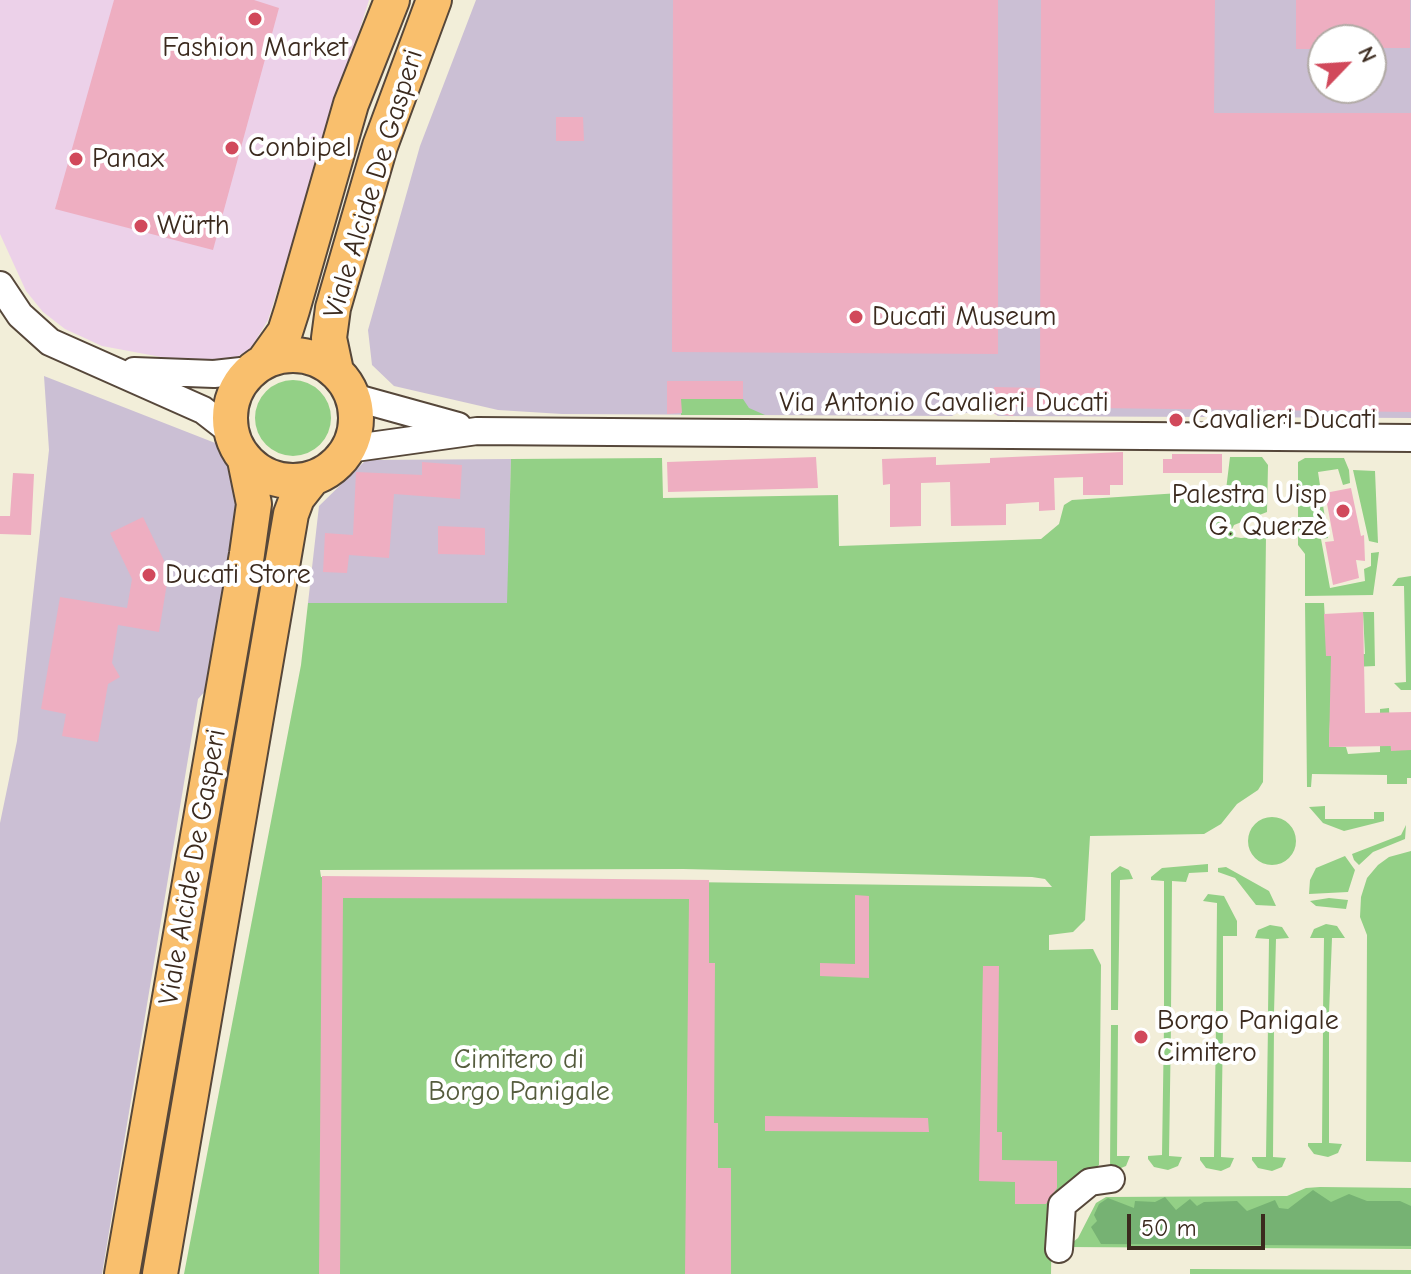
<!DOCTYPE html>
<meta charset="utf-8">
<style>
body{margin:0}
#map{position:relative;width:1411px;height:1274px;overflow:hidden;background:#f2eed9;font-family:"Comic Neue",sans-serif}
canvas{display:block}
.north{position:absolute;left:1307px;top:24px;width:80px;height:80px;box-sizing:border-box;background:#fff;border:2px solid #b1aaa5;border-radius:50%;rotate:65deg;font-size:22px;font-weight:700;line-height:32px;text-align:center;color:#3b2a1e}
.north::after{content:'';display:block;margin:auto;width:28px;height:36px;background:#d1495b;clip-path:polygon(50% 0,100% 100%,50% 72%,0 100%)}
.scale{position:absolute;left:1127px;top:1214px;width:138px;height:36px;box-sizing:border-box;border:4px solid #3b2a1e;border-top:0;padding-left:10px;font-size:24px;line-height:28px;white-space:nowrap;color:#3b2a1e;-webkit-text-stroke:6px #fff;paint-order:stroke}
</style>
<div id="map">
<canvas width="1411" height="1274"></canvas>
<div class="north">N</div>
<div class="scale">50 m</div>
</div>
<script>
const context = document.querySelector('canvas').getContext('2d');
context.lineJoin = 'round';
function paint(path, color) { context.fillStyle = color; context.fill(path, 'evenodd'); }
const shape = rows => new Path2D(rows.map(r => 'M' + r).join(''));
function stroke(path, color, width, dash) { context.strokeStyle = color; context.lineWidth = width; context.lineCap = dash ? 'butt' : 'round'; context.setLineDash(dash || []); context.stroke(path); }
function drawText(font, color, halo, rows, align = 'center') {
  context.font = font + ' "Comic Neue",sans-serif'; context.lineWidth = 8; context.setLineDash([]); context.textBaseline = 'middle'; context.strokeStyle = halo; context.fillStyle = color; for (const [text, x, y, turn = 0] of rows) {
    context.save(); context.translate(x, y); context.rotate((+turn || 0) * Math.PI / 180); context.textAlign = isNaN(turn) ? turn : align; if (halo) context.strokeText(text, 0, 0); context.fillText(text, 0, 0); context.restore();
  }
}
paint(shape([
 [0,0,369,0,268,320,251,348,231,361,188,362,102,346,65,329,43,312,26,291,0,234]
]), '#ecd1e9');
paint(shape([
 [476,0,1411,0,1411,418,998,416,993,413,957,413,952,416,562,414,498,410,394,386,372,365,368,330,420,146],
 [1323,40,1371,40,1371,88,1323,88],
 [44,376,228,448,241,473,244,499,209,687,198,699,102,1274,0,1274,0,823,17,741,49,450],
 [511,459,508,603,308,603,319,506,366,460]
]), '#cbbfd4');
paint(shape([
 '255 418a38 38 0 1 1 76 0a38 38 0 1 1-76 0Z',
 [681,399,743,399,749,408,765,415,681,415],
 [1230,457,1262,457,1268,465,1267,512,1234,525,1232,529,1235,537,1241,538,1266,536,1263,782,1258,790,1237,804,1221,824,1204,834,1090,836,1085,920,1073,932,1049,935,1049,950,1093,949,1101,965,1099,1165,1052,1204,1051,1274,184,1274,301,665,308,603,507,603,511,459,662,458,663,498,838,495,839,546,1041,539,1059,524,1064,505,1072,500,1226,490],
 [683,869,1032,877,1045,879,1052,887,321,877,320,870],
 [1305,458,1344,458,1349,470,1350,483,1343,485,1338,469,1318,472,1328,538,1321,539,1330,588,1365,581,1364,569,1371,566,1371,553,1379,552,1373,595,1305,596,1305,554,1298,545,1298,462],
 [1353,470,1375,471,1378,543,1369,541],
 [1411,576,1411,690,1401,690,1394,683,1406,682,1404,586,1392,586,1398,578],
 [1305,603,1324,603,1327,656,1365,654,1363,612,1374,612,1375,666,1332,668,1329,747,1346,747,1348,754,1380,752,1380,709,1389,708,1391,750,1411,750,1411,778,1407,778,1407,784,1387,784,1387,775,1312,774,1311,787,1307,787],
 [1325,806,1325,819,1374,819,1374,812,1384,812,1384,821,1344,831,1323,823,1309,807],
 '1248 841a24 24 0 1 1 48 0a24 24 0 1 1-48 0Z',
 [1406,825,1405,839,1373,852,1359,865,1354,860,1352,854,1401,835],
 [1411,851,1411,1162,1366,1161,1367,935,1360,917,1361,897,1367,878,1378,865,1389,857],
 [1345,856,1355,870,1348,892,1309,894,1310,880,1316,868],
 [1208,864,1208,872,1189,873,1186,882,1172,881,1171,1012,1164,1012,1164,881,1151,880,1151,877,1162,868],
 [1120,866,1129,870,1133,879,1120,880,1118,1010,1111,1010,1111,873],
 [1226,867,1269,891,1276,906,1256,905,1235,878,1218,872,1218,868],
 [1208,894,1224,896,1237,921,1237,936,1223,936,1223,1011,1216,1011,1217,903,1203,901],
 [1329,898,1348,900,1346,909,1316,906,1310,901],
 [1326,924,1337,926,1345,938,1332,938,1329,1013,1323,1013,1324,938,1310,938,1314,929],
 [1270,925,1282,927,1289,938,1276,939,1274,1013,1268,1013,1269,939,1255,938,1258,930],
 [1111,1025,1118,1025,1117,1156,1130,1156,1126,1166,1116,1170,1110,1170],
 [1164,1025,1171,1025,1169,1156,1182,1157,1178,1166,1168,1170,1154,1167,1148,1159,1148,1156,1162,1155],
 [1216,1026,1223,1026,1221,1157,1234,1158,1230,1167,1221,1171,1206,1168,1200,1160,1200,1157,1214,1157],
 [1268,1026,1274,1026,1273,1157,1286,1158,1282,1167,1272,1171,1258,1168,1252,1160,1252,1157,1266,1157],
 [1323,1028,1329,1028,1329,1143,1342,1144,1338,1153,1328,1157,1314,1154,1308,1146,1308,1143,1322,1143],
 [1320,1187,1411,1188,1411,1249,1067,1247,1078,1238,1096,1203,1106,1197,1287,1196,1306,1188],
 [1190,1269,1411,1270,1411,1274,1190,1274]
]), '#93d086');
paint(shape([
 [1313,1190,1331,1202,1349,1194,1367,1201,1400,1201,1411,1206,1411,1246,1101,1244,1091,1227,1097,1221,1094,1215,1099,1204,1108,1198,1134,1208,1135,1201,1155,1202,1165,1197,1176,1210,1190,1199,1197,1206,1204,1202,1237,1201,1247,1211,1275,1200,1279,1208,1288,1209]
]), '#76b273');
paint(shape([
 [114,0,254,0,279,8,213,250,55,209],
 [673,0,998,0,998,354,672,352],
 [1041,0,1215,0,1214,113,1411,113,1411,412,1016,407,1013,416,993,413,994,387,1040,388],
 [1296,0,1410,0,1410,48,1371,48,1371,40,1323,40,1323,49,1296,49],
 [556,117,583,117,584,141,556,141],
 [667,381,743,381,743,399,681,399,682,413,667,414],
 [1123,452,1123,485,1110,485,1110,495,1083,495,1083,477,1054,478,1055,510,1039,511,1039,502,1006,504,1006,525,951,526,950,482,921,483,921,526,890,527,890,484,883,485,882,459,936,457,936,465,990,463,990,458],
 [1172,454,1222,454,1222,473,1163,473,1163,459,1172,459],
 [816,457,818,488,668,492,667,462],
 [422,462,462,465,460,499,394,494,389,558,349,555,347,573,323,572,325,533,353,535,356,472,422,475],
 [13,473,34,474,31,535,0,534,0,516,10,516],
 [1351,488,1361,536,1364,535,1365,561,1356,560,1359,578,1333,585,1325,542,1334,541,1325,493],
 [143,517,169,571,159,632,118,625,112,663,120,677,108,684,98,742,62,736,66,714,41,709,60,597,127,608,132,579,110,533],
 [438,526,485,528,485,555,438,554],
 [1363,612,1365,713,1411,712,1411,750,1391,751,1391,746,1329,747,1331,656,1326,656,1324,614],
 [322,876,709,880,709,963,715,963,714,1123,718,1123,718,1168,731,1168,731,1274,685,1274,689,899,343,898,340,1274,319,1274],
 [855,895,869,896,869,978,820,976,820,963,855,964],
 [983,966,999,966,997,1132,1002,1132,1002,1160,1057,1161,1057,1188,1046,1204,1015,1204,1015,1182,979,1181],
 [765,1116,928,1118,929,1132,765,1131]
]), '#eeaec1');
const minor = shape([
 [0,285,20,315,50,342,203,410,230,431],
 [134,371,214,374,250,370],
 [353,397,458,426],
 [348,449,477,431,1411,438],
 [1059,1249,1062,1205,1090,1182,1111,1179]
]);
const major = shape([
 '230 418a63 63 0 1 1 126 0a63 63 0 1 1-126 0Z',
 [265,360,285,332,292,310,351,104,392,0],
 [336,371,329,338,333,308,380,146,434,0],
 [122,1274,247,554,254,504,245,460],
 [160,1274,291,514,297,498,312,479]
]);
stroke(minor, '#56473a', 30);
stroke(major, '#56473a', 38);
stroke(minor, '#fff', 26);
stroke(major, '#f9bf6d', 34);
for (const [x, y, r, color] of [
 [255,19,8,"#d1495b"],
 [232,148,8,"#d1495b"],
 [76,159,8,"#d1495b"],
 [141,226,8,"#d1495b"],
 [856,317,8,"#d1495b"],
 [1176,420,8,"#d1495b"],
 [1343,511,8,"#d1495b"],
 [149,575,8,"#d1495b"],
 [1141,1037,8,"#d1495b"]
]) { const dot = new Path2D(); dot.arc(x, y, r, 0, 2 * Math.PI); context.fillStyle = color; context.fill(dot); stroke(dot, '#fff', 3); }
drawText('28px', '#3b2a1e', '#fff', [
 ["Fashion Market",255,48,"center"],
 ["Conbipel",248,148],
 ["Panax",92,159],
 ["Würth",157,226],
 ["Ducati Museum",872,317],
 ["Cavalieri Ducati",1192,420],
 ["Palestra Uisp",1327,495,"right"],
 ["G. Querzè",1327,527,"right"],
 ["Ducati Store",165,575],
 ["Borgo Panigale",1157,1021],
 ["Cimitero",1157,1053]
], 'left');
drawText('28px', '#3b2a1e', '#fff', [
 ["Viale Alcide De Gasperi",374,184,-73],
 ["Via Antonio Cavalieri Ducati",944,403],
 ["Viale Alcide De Gasperi",193,867,-80]
]);
drawText('28px', '#555c3d', '#fff', [
 ["Cimitero di",519,1060],
 ["Borgo Panigale",519,1092]
]);
</script>
